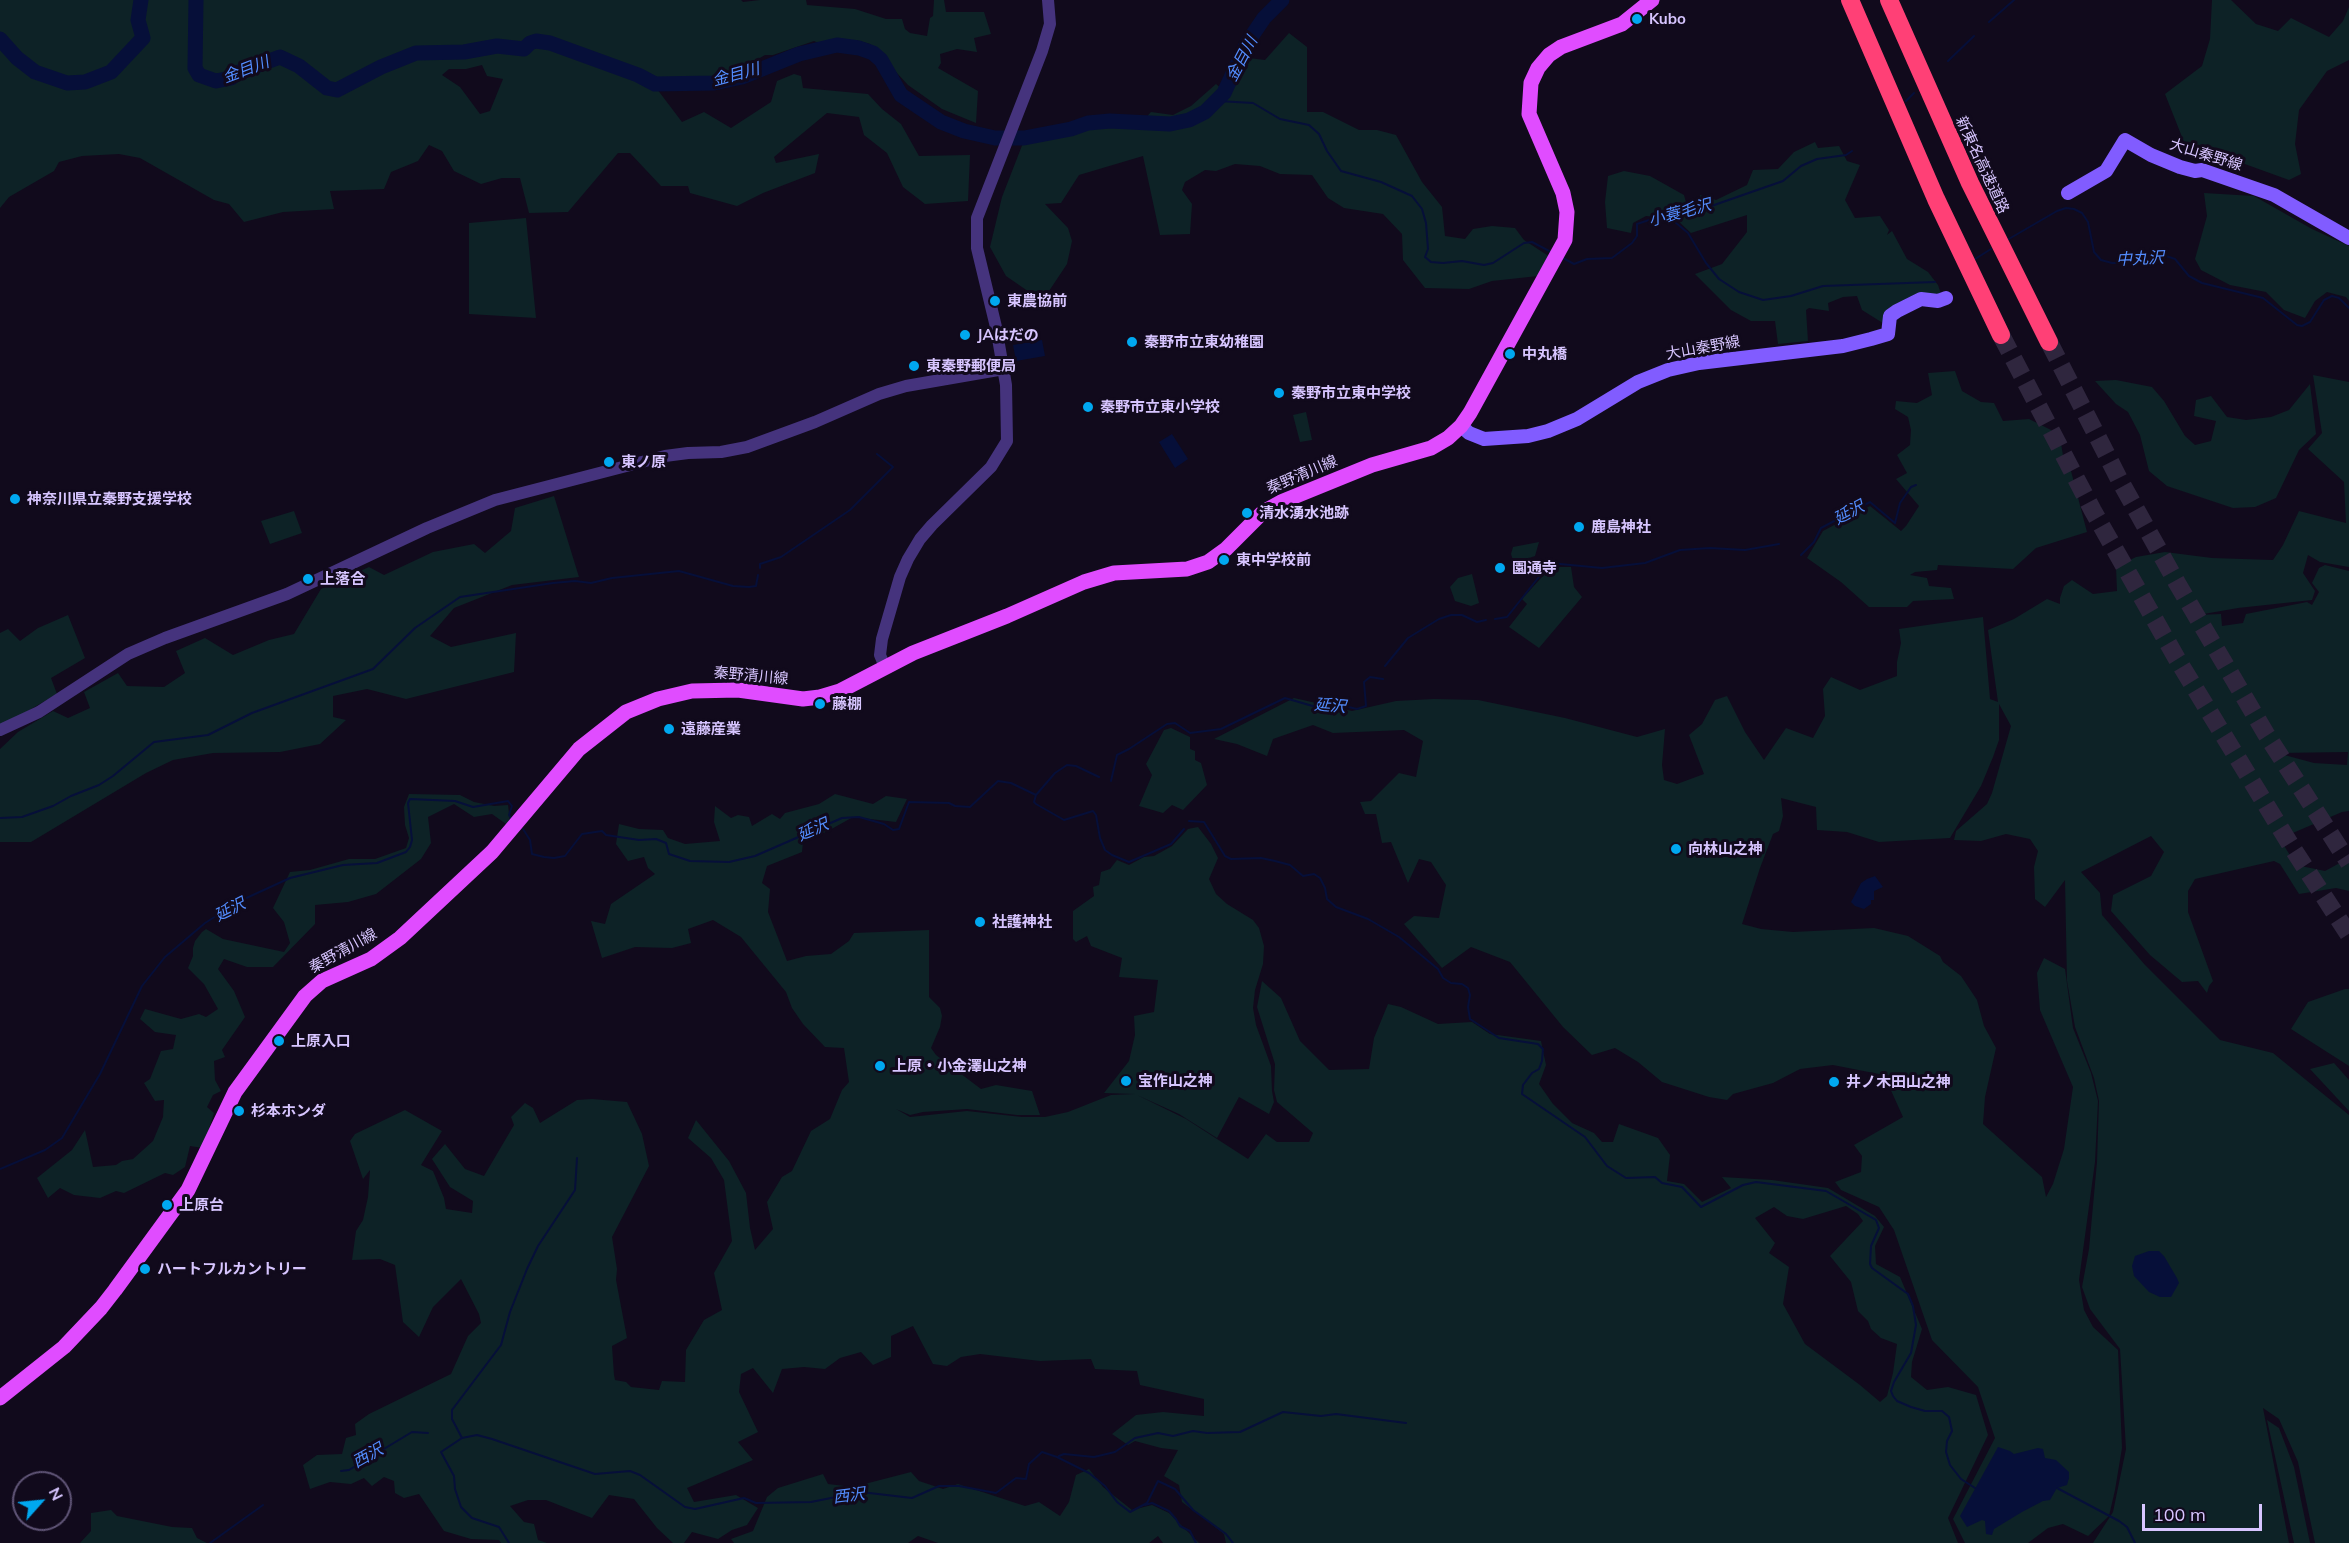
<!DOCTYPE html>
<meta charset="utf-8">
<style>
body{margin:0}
#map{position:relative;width:2349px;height:1543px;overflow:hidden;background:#110a1c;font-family:Mulish,sans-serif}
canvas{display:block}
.north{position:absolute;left:12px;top:1471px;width:60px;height:60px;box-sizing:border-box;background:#110a1c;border:2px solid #605577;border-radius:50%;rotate:63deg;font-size:16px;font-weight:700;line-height:24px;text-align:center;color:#d7c5ff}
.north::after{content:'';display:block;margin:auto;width:21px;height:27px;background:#00a8f0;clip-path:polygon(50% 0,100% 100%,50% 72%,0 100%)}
.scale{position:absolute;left:2142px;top:1504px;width:120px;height:27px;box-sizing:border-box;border:3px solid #d7c5ff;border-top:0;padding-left:8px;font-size:18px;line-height:21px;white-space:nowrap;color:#d7c5ff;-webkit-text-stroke:4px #110a1c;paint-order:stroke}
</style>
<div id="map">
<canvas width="2349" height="1543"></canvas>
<div class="north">N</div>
<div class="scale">100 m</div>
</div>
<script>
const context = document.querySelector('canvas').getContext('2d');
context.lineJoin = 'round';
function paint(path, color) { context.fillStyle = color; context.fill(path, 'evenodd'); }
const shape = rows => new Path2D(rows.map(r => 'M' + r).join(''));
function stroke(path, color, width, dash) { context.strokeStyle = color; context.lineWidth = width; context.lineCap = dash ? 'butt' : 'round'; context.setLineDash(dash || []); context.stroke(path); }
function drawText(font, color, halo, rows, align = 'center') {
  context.font = font + ' Mulish,"Noto Sans JP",sans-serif'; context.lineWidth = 6; context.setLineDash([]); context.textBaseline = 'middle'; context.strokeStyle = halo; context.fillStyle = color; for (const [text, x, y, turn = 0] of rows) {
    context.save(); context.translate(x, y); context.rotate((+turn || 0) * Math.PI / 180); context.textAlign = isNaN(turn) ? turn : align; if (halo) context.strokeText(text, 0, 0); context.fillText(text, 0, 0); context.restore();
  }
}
paint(shape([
 [0,0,741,0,743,2,760,0,806,0,807,5,855,9,886,19,902,19,905,29,910,33,927,36,930,18,933,16,934,0,944,0,946,12,984,12,991,34,974,38,977,52,957,49,940,54,941,63,938,68,978,91,976,123,942,109,908,85,870,44,855,40,821,44,814,41,773,55,765,55,737,71,714,76,665,78,657,89,682,122,704,112,731,128,771,102,777,81,794,74,801,76,803,88,868,94,882,109,901,124,919,156,970,155,968,201,925,204,903,187,887,153,864,135,859,117,827,113,774,157,776,163,819,154,815,173,763,193,737,206,690,193,688,186,661,186,630,153,618,153,568,212,529,213,520,178,502,178,481,184,454,171,442,151,429,145,418,161,391,172,384,189,330,191,334,209,283,212,244,222,229,204,214,200,140,158,119,154,82,156,59,162,54,171,9,197,0,208],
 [482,65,487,76,503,79,490,111,480,114,460,87,442,75,449,69,466,69],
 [2212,0,2231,0,2256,24,2278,31,2291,18,2329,37,2343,21,2349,7,2349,60,2327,71,2299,110,2295,144,2301,174,2289,180,2184,142,2165,94,2202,66,2210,39],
 [1289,33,1307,47,1307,112,1323,112,1359,130,1377,130,1396,135,1422,182,1442,207,1445,236,1465,239,1473,229,1492,226,1515,228,1524,240,1550,257,1538,276,1492,281,1469,289,1425,288,1403,260,1402,234,1383,214,1344,208,1328,198,1312,175,1280,174,1260,166,1235,164,1216,171,1205,170,1185,182,1182,190,1192,204,1190,234,1160,235,1143,156,1079,175,1061,203,1045,204,1068,228,1072,241,1067,264,1049,291,1035,296,1006,276,990,247,1002,197,1023,143,1056,137,1090,125,1139,125,1151,112,1173,115,1191,106,1216,84,1229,95,1246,69,1249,58,1265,60],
 [1815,142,1818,148,1839,146,1847,161,1860,165,1845,200,1855,218,1880,216,1889,230,1887,235,1892,231,1907,259,1928,272,1938,285,1942,297,1921,299,1886,325,1862,310,1857,296,1843,297,1828,303,1829,311,1809,308,1806,310,1808,341,1778,344,1775,321,1751,321,1731,310,1695,274,1722,264,1747,232,1747,215,1691,233,1676,219,1646,216,1633,223,1631,233,1607,228,1605,202,1608,176,1624,171,1650,176,1684,195,1687,206,1701,207,1700,195,1716,200,1747,185,1753,170,1778,169,1794,152],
 [2204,193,2254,196,2312,229,2349,246,2349,301,2346,297,2327,292,2315,301,2305,318,2284,310,2266,292,2230,285,2201,270,2195,259,2207,216],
 [526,218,536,318,469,314,469,223],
 [1955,371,1962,391,1981,402,1994,403,2003,421,2029,419,2051,430,2061,444,2063,455,2071,471,2087,532,2036,548,2013,569,1938,565,1937,570,1915,572,1910,575,1927,578,1929,586,1951,588,1954,599,1913,601,1907,607,1869,607,1841,582,1807,558,1823,531,1870,506,1901,531,1906,526,1919,506,1896,479,1907,473,1897,455,1910,445,1911,430,1908,417,1895,409,1896,401,1917,403,1932,395,1928,373],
 [2313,375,2349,382,2349,567,2320,562,2308,555,2303,573,2315,591,2312,600,2238,608,2198,615,2221,614,2222,626,2243,623,2246,614,2307,602,2312,605,2319,592,2312,583,2319,568,2325,565,2349,571,2349,811,2342,812,2288,835,2283,844,2296,865,2325,871,2349,858,2349,891,2336,888,2299,894,2280,864,2274,861,2195,879,2188,891,2188,912,2213,981,2209,986,2207,993,2198,981,2182,982,2150,955,2111,911,2113,895,2151,876,2164,852,2151,836,2081,872,2100,893,2102,915,2145,965,2220,1040,2273,1053,2349,1115,2349,1543,2315,1543,2298,1462,2279,1419,2263,1408,2289,1543,2093,1543,2113,1512,2126,1449,2120,1349,2090,1309,2082,1287,2089,1249,2097,1162,2099,1101,2094,1078,2075,1027,2067,981,2065,880,2045,907,2035,899,2034,867,2038,851,2030,839,2006,834,1981,841,1954,840,1956,831,1987,804,1992,793,2011,726,1999,704,1999,740,1993,757,1981,786,1950,838,1879,842,1847,832,1817,830,1816,807,1781,798,1783,816,1779,831,1773,834,1760,868,1742,924,1761,929,1793,932,1874,928,1908,936,1940,956,1943,962,1961,976,1977,1000,1984,1026,1996,1048,1985,1097,1983,1124,2042,1177,2046,1197,2053,1184,2064,1149,2073,1087,2040,1010,2037,973,2044,958,2065,969,2073,1028,2091,1073,2098,1101,2095,1162,2079,1280,2084,1310,2093,1327,2118,1350,2122,1448,2115,1490,2109,1516,2088,1536,2063,1524,2048,1528,2028,1543,1965,1543,1953,1519,1995,1438,1978,1387,1932,1340,1894,1230,1879,1207,1841,1190,1835,1182,1861,1172,1862,1156,1854,1145,1903,1117,1884,1075,1833,1065,1800,1069,1773,1083,1733,1094,1727,1100,1709,1097,1662,1082,1638,1062,1615,1048,1592,1055,1563,1027,1510,962,1471,947,1442,968,1404,924,1414,916,1439,918,1446,885,1431,862,1419,859,1408,883,1391,842,1382,843,1376,814,1365,814,1360,802,1371,801,1399,773,1416,777,1423,741,1404,730,1333,733,1313,725,1273,739,1267,756,1237,744,1214,739,1294,698,1352,711,1396,701,1434,699,1478,700,1565,718,1637,737,1665,729,1662,765,1664,780,1677,784,1704,774,1689,735,1702,724,1715,700,1727,696,1745,732,1764,760,1786,728,1813,738,1825,716,1823,689,1831,677,1860,690,1897,676,1897,662,1901,643,1899,629,1983,617,1990,699,1998,702,1988,630,2014,619,2047,599,2060,604,2060,598,2064,586,2072,580,2093,594,2117,591,2116,567,2136,557,2165,552,2212,558,2273,560,2283,545,2299,511,2346,523,2344,482,2308,449,2322,433],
 [2348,752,2347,765,2314,763,2277,753],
 [2116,380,2152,387,2164,401,2185,436,2195,445,2211,441,2216,421,2194,416,2196,400,2211,396,2227,417,2246,420,2271,417,2289,410,2310,384,2316,434,2299,450,2276,498,2255,507,2233,508,2167,486,2149,471,2140,435,2128,412,2116,404,2095,381],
 [1306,412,1312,440,1300,442,1293,415],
 [554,496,579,577,512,585,454,608,430,636,451,647,516,633,514,672,406,699,367,689,333,696,333,717,346,720,320,744,280,752,213,753,173,760,146,773,31,842,0,842,0,749,18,732,53,711,68,718,90,708,84,692,118,673,127,686,164,687,185,673,176,651,205,638,233,655,269,640,294,634,321,589,369,567,384,575,433,552,474,544,485,553,511,531,515,508],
 [294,511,302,533,270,544,261,521],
 [1539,542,1535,556,1526,559,1518,575,1511,554,1513,547],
 [1551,567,1571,567,1574,587,1582,597,1539,648,1509,627,1527,604,1522,599],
 [1472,574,1479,603,1471,606,1455,601,1450,587,1458,578],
 [68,615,85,658,51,678,57,694,0,727,0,633,8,629,20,641,38,628],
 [1171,728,1190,737,1190,749,1195,751,1195,760,1201,763,1207,785,1183,810,1172,805,1163,813,1139,806,1152,775,1146,764,1164,730],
 [409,794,460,795,474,802,494,806,508,805,510,822,506,824,492,814,474,817,454,804,428,817,431,843,421,859,376,894,348,902,315,905,315,924,273,967,247,967,224,959,218,969,234,991,245,1017,222,1050,225,1057,214,1061,215,1080,221,1091,213,1095,207,1107,214,1113,203,1148,190,1146,185,1167,173,1175,165,1173,124,1193,116,1191,100,1198,74,1195,60,1188,48,1198,37,1178,72,1150,85,1130,93,1167,116,1165,122,1161,133,1159,153,1141,163,1117,164,1100,155,1101,144,1083,150,1079,161,1051,173,1049,176,1035,155,1032,140,1019,145,1009,181,1019,199,1014,206,1017,218,1009,204,984,188,968,193,956,193,948,195,941,202,932,206,929,223,939,284,952,290,943,284,922,273,908,290,872,310,870,349,859,375,859,406,848,409,838,405,825,404,807],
 [835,794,873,804,886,796,907,799,896,822,853,817,828,831,803,842,802,852,767,866,762,883,770,889,768,912,787,961,806,956,831,954,849,941,854,933,929,930,929,997,940,1008,942,1016,940,1027,931,1048,936,1055,981,1089,996,1085,1032,1091,1040,1115,1017,1115,967,1109,923,1112,910,1115,896,1109,910,1117,967,1111,1022,1117,1045,1117,1068,1112,1111,1095,1135,1094,1104,1093,1129,1061,1135,1035,1134,1016,1154,1012,1158,980,1119,977,1122,958,1091,946,1087,936,1076,942,1073,939,1073,911,1094,896,1093,887,1099,885,1101,872,1110,869,1117,860,1129,865,1144,857,1154,856,1172,846,1188,829,1198,827,1211,844,1218,858,1209,879,1216,894,1227,904,1253,920,1259,928,1264,946,1263,964,1255,990,1253,1008,1256,1025,1271,1066,1272,1091,1274,1102,1269,1114,1239,1097,1217,1138,1179,1114,1137,1095,1186,1119,1248,1159,1266,1134,1277,1142,1309,1142,1313,1133,1277,1102,1274,1090,1275,1064,1257,1007,1262,981,1281,998,1300,1041,1329,1070,1369,1069,1374,1038,1388,1004,1401,1007,1438,1024,1472,1022,1490,1034,1541,1041,1546,1065,1539,1084,1553,1104,1572,1123,1594,1133,1602,1142,1613,1142,1619,1124,1658,1138,1670,1155,1667,1181,1684,1184,1702,1202,1731,1188,1722,1177,1772,1180,1828,1188,1875,1216,1884,1227,1875,1246,1876,1264,1900,1277,1922,1329,1912,1362,1911,1377,1927,1390,1948,1387,1976,1395,1988,1435,1948,1518,1958,1543,1226,1543,1224,1534,1182,1502,1179,1485,1164,1476,1178,1450,1161,1448,1135,1441,1128,1445,1112,1434,1136,1415,1163,1412,1204,1416,1204,1399,1140,1385,1137,1371,1095,1369,1091,1359,1040,1361,980,1354,961,1357,947,1366,933,1364,913,1326,891,1336,891,1357,873,1365,861,1352,840,1358,825,1369,804,1367,782,1369,773,1393,753,1368,741,1374,739,1392,758,1432,738,1442,753,1460,687,1488,694,1502,736,1495,758,1508,747,1525,732,1530,718,1539,692,1532,684,1543,673,1543,657,1528,634,1499,609,1495,592,1518,546,1500,528,1500,510,1506,524,1522,534,1524,538,1540,547,1543,501,1543,499,1540,471,1539,444,1531,419,1494,404,1498,395,1493,394,1481,384,1477,372,1486,364,1478,351,1484,330,1482,310,1489,303,1465,317,1455,342,1454,346,1438,356,1435,355,1424,369,1414,451,1374,468,1336,481,1323,479,1314,461,1279,433,1307,419,1337,403,1322,395,1265,380,1259,352,1260,356,1231,363,1220,368,1197,370,1170,363,1179,350,1141,355,1134,405,1110,442,1131,421,1165,433,1171,444,1198,446,1209,472,1213,473,1201,450,1187,432,1159,445,1144,465,1169,484,1176,514,1125,511,1117,525,1103,533,1108,540,1123,577,1100,592,1099,627,1102,642,1134,649,1166,612,1237,617,1269,616,1280,627,1338,612,1346,614,1375,615,1380,626,1382,631,1387,659,1390,662,1381,685,1382,686,1350,704,1320,722,1310,714,1273,732,1241,724,1180,711,1158,688,1138,696,1120,729,1161,746,1193,750,1228,755,1250,773,1229,767,1202,782,1177,792,1171,811,1131,830,1119,842,1090,849,1082,844,1048,825,1047,803,1024,792,1008,786,992,741,937,713,920,688,929,691,943,672,948,635,947,602,958,591,921,605,924,611,904,655,874,648,868,644,857,628,861,616,844,619,824,639,829,663,830,668,838,685,844,720,841,714,822,715,806,731,818,738,815,749,817,752,826,772,814,780,819,785,813,819,804],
 [1846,1206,1858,1214,1863,1221,1830,1256,1851,1282,1858,1311,1868,1321,1871,1329,1881,1338,1897,1344,1893,1373,1887,1396,1880,1402,1860,1385,1805,1344,1783,1304,1789,1267,1769,1253,1775,1243,1755,1218,1774,1207,1787,1216,1803,1219],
 [2345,989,2349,989,2349,1066,2291,1029,2308,1002],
 [2334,1063,2349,1080,2349,1111,2310,1069],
 [2267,1420,2279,1428,2294,1467,2310,1543,2294,1543],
 [1089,1469,1103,1487,1132,1510,1152,1505,1169,1513,1199,1543,1163,1543,1158,1536,1149,1543,938,1543,918,1536,908,1543,734,1543,731,1539,753,1531,767,1497,778,1488,823,1474,828,1484,853,1487,911,1472,919,1481,943,1489,958,1484,1025,1506,1039,1502,1060,1516,1069,1502,1076,1475],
 [111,1510,117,1516,172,1527,192,1528,197,1538,207,1543,80,1543,91,1531,91,1513]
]), '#0d2226');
paint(shape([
 [1042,340,1045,356,1016,361,1013,345],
 [1172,434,1188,459,1175,468,1159,442],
 [1875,876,1883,887,1874,891,1874,900,1871,900,1871,904,1864,909,1855,906,1851,902,1861,883,1867,879],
 [2149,1251,2159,1251,2164,1256,2177,1278,2179,1283,2171,1297,2160,1297,2149,1292,2134,1276,2132,1266,2135,1256],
 [1998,1447,2010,1451,2014,1454,2038,1448,2043,1449,2045,1458,2056,1460,2069,1472,2069,1478,2067,1485,2057,1488,2050,1500,2043,1501,2022,1512,1994,1529,1992,1535,1986,1534,1985,1521,1982,1520,1967,1527,1960,1516]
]), '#060f39');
stroke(shape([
 [1989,22,2014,0],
 [1948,61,1974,36],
 [1218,101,1253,103,1280,119,1309,125,1319,134,1327,151,1341,171,1381,182,1412,196,1422,209,1426,223,1428,249,1425,257,1431,262,1443,263,1462,261,1484,265,1493,263,1524,243,1532,242,1553,253],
 [1906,101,1914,93],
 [1669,217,1688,233,1706,263,1719,279,1739,292,1763,300,1791,296,1823,286,1935,282],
 [2007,240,2057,211,2066,208,2074,209,2082,213,2088,222,2094,252,2101,260,2112,263,2129,263,2163,255,2175,259,2189,276,2202,283,2263,298,2297,325,2302,326,2310,322,2324,300,2332,296,2339,298,2349,308],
 [1563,258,1574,264,1587,259,1612,258,1632,243,1637,236,1637,224,1652,219,1669,217,1697,211,1783,181,1801,166,1817,159,1846,155,1852,151],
 [1975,259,1991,249],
 [1801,555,1814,542,1821,528,1870,502,1895,523,1900,503,1911,487,1916,485],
 [760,568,760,564,781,557,850,510,893,467,877,454],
 [1495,619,1507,617,1550,563,1602,568,1645,563,1680,550,1710,548,1745,550,1779,544],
 [1385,666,1408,638,1439,619,1451,615,1462,615,1477,622,1486,620],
 [1111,781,1117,755,1129,749,1167,724,1175,723,1190,733,1221,729,1285,698,1323,709,1340,705,1357,709,1366,706,1364,682,1370,677,1383,679],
 [1036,795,1034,802,1036,804,1064,820,1093,811,1096,815,1100,838,1105,850,1112,855,1129,862,1171,844,1184,829],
 [0,818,22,817,53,806,71,796,99,785,113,776,154,742,208,735,252,713,373,669,415,628,460,597,553,583,575,581,591,583,612,578,679,571,733,586,749,587,756,586,758,575],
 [1189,821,1204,822,1225,856,1231,859,1261,858,1275,861,1290,865,1303,876,1314,874,1320,878,1325,888,1327,899,1336,907,1368,919,1399,937,1438,969,1443,978,1451,983,1462,984,1468,988,1470,995,1468,1007,1470,1019,1499,1038,1538,1044,1543,1049,1542,1061,1539,1069,1532,1073,1523,1085,1522,1094,1585,1137,1607,1166,1626,1178,1655,1177,1662,1183,1682,1187,1701,1207,1743,1185,1756,1182,1826,1191,1876,1220,1879,1228,1871,1246,1870,1264,1872,1268,1908,1294,1913,1306,1916,1325,1911,1353,1894,1382,1891,1391,1893,1396,1897,1401,1911,1407,1925,1411,1942,1411,1949,1417,1952,1431,1947,1441,1946,1452,1950,1465,1961,1479,1975,1488],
 [523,829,530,840,532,854,544,857,554,858,565,856,582,834,602,831,606,835,639,840,656,839,666,843,669,854,690,861,729,862,755,856,842,818,859,817,884,824,893,830,899,829,909,802,949,803,955,806,970,807,998,781,1011,783,1036,795,1055,773,1067,765,1076,766,1099,777],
 [0,1169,45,1150,62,1138,100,1074,142,986,165,957,205,923,242,900,290,878,343,865,377,863,406,852,410,847,412,840,408,803,410,799,455,801,473,807,508,801,512,806,509,815,512,820],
 [462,1438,452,1419,452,1410,501,1345,510,1312,527,1269,538,1246,575,1190,577,1158],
 [1059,1456,1064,1454,1094,1457,1115,1452,1135,1438,1158,1433,1173,1436,1193,1431,1207,1433,1240,1432,1283,1412,1321,1416,1336,1414,1406,1423],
 [341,1471,349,1470,412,1432,428,1433],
 [2057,1488,2119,1521,2127,1527,2135,1543],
 [1145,1505,1152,1503,1169,1511,1176,1519,1180,1526,1190,1531,1196,1543],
 [210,1543,263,1505],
 [509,1543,499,1527,472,1518,461,1507,455,1489,454,1476,441,1452,462,1438,477,1435,492,1439,595,1474,630,1471,640,1475,685,1507,695,1509,744,1498,756,1503,811,1502,861,1492,912,1498,939,1486,959,1486,996,1493,1016,1478,1026,1479,1029,1464,1042,1452,1057,1457,1089,1473,1105,1486,1117,1502,1130,1512,1147,1503,1158,1481,1175,1489,1193,1510,1226,1534,1233,1543]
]), '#060f39', 2);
stroke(shape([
 [196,0,195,68,199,75,216,81,231,78,239,72,280,57,299,66,327,88,337,90,381,67,416,53,464,52,497,46,524,49,530,43,536,41,550,43,638,75,655,84,714,83,742,77,799,54,837,45,859,48,873,53,881,60,901,95,941,122,964,131,995,138,1024,138,1071,129,1088,123,1110,121,1170,124,1189,120,1205,112,1224,93,1247,43,1264,18,1282,0],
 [0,39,17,58,35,72,67,83,85,82,111,72,143,38,138,20,141,0]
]), '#060f39', 15);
stroke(shape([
 [2001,335,2093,511,2177,659,2293,849,2349,935],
 [2049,342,2119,479,2177,583,2266,734,2349,863]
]), '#2f263e', 18, [18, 9]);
stroke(shape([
 [885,667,880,655,882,639,900,577,908,559,920,539,932,525,991,467,1007,441,1006,385,996,327,977,248,977,218,1042,51,1050,24,1048,0],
 [0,730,39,712,128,654,165,638,287,594,427,528,495,500,665,456,688,453,721,452,747,447,815,422,879,394,906,386,1004,369]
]), '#45337d', 12);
stroke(shape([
 [2068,193,2106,171,2125,140,2151,155,2180,167,2195,171,2202,170,2274,195,2349,238],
 [1461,426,1469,433,1484,439,1528,436,1548,431,1577,419,1638,382,1668,370,1699,363,1843,346,1871,339,1888,334,1890,316,1897,311,1921,299,1938,301,1946,298]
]), '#815cff', 14);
stroke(shape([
 [0,1398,64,1347,101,1308,115,1290,188,1190,235,1092,305,996,322,981,371,959,400,938,492,852,579,749,626,712,658,699,692,691,738,690,803,699,820,697,840,691,913,653,1007,616,1084,582,1114,573,1187,569,1208,562,1226,549,1263,512,1281,502,1372,465,1431,448,1448,438,1461,426,1470,413,1565,240,1567,212,1563,193,1529,114,1531,83,1538,68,1549,55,1561,47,1622,24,1652,0]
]), '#e04cff', 15);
stroke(shape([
 [1850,0,1936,199,2001,335],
 [1889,0,1970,183,2049,342]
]), '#ff4076', 18);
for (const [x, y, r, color] of [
 [1637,19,6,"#00a8f0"],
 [995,301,6,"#00a8f0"],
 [965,335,6,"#00a8f0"],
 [1132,342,6,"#00a8f0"],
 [1510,354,6,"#00a8f0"],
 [914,366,6,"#00a8f0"],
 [1279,393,6,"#00a8f0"],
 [1088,407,6,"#00a8f0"],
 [609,462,6,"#00a8f0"],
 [15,499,6,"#00a8f0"],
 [1247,513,6,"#00a8f0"],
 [1579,527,6,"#00a8f0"],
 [1224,560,6,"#00a8f0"],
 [1500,568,6,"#00a8f0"],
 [308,579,6,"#00a8f0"],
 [820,704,6,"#00a8f0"],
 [669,729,6,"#00a8f0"],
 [1676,849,6,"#00a8f0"],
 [980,922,6,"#00a8f0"],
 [279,1041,6,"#00a8f0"],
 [880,1066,6,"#00a8f0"],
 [1126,1081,6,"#00a8f0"],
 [1834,1082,6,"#00a8f0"],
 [239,1111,6,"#00a8f0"],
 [167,1205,6,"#00a8f0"],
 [145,1269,6,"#00a8f0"]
]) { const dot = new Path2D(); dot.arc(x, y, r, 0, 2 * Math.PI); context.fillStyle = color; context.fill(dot); stroke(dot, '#110a1c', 2); }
drawText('bold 15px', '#d7c5ff', '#110a1c', [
 ["Kubo",1649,19],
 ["東農協前",1007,301],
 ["JAはだの",977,335],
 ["秦野市立東幼稚園",1144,342],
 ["中丸橋",1522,354],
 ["東秦野郵便局",926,366],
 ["秦野市立東中学校",1291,393],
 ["秦野市立東小学校",1100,407],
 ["東ノ原",621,462],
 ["神奈川県立秦野支援学校",27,499],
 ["清水湧水池跡",1259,513],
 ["鹿島神社",1591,527],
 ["東中学校前",1236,560],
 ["園通寺",1512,568],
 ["上落合",320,579],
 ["藤棚",832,704],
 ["遠藤産業",681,729],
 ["向林山之神",1688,849],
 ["社護神社",992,922],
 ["上原入口",291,1041],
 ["上原・小金澤山之神",892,1066],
 ["宝作山之神",1138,1081],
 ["井ノ木田山之神",1846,1082],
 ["杉本ホンダ",251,1111],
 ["上原台",179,1205],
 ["ハートフルカントリー",157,1269]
], 'left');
drawText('15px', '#d7c5ff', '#110a1c', [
 ["大山秦野線",2206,155,17],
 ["新東名高速道路",1982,165,65],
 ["大山秦野線",1703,348,-10],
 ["秦野清川線",1302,475,-23],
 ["秦野清川線",751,676,5],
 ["秦野清川線",343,951,-29]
]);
drawText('italic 16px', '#538dff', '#110a1c', [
 ["金目川",1242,59,-62],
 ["金目川",246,70,-21],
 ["金目川",736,75,-15],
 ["小蓑毛沢",1680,213,-15],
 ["中丸沢",2140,259,-3],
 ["延沢",1849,513,-28],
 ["延沢",1330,706,5],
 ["延沢",813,830,-24],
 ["延沢",230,910,-27],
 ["西沢",368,1456,-29],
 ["西沢",849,1496,-7]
]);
</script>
